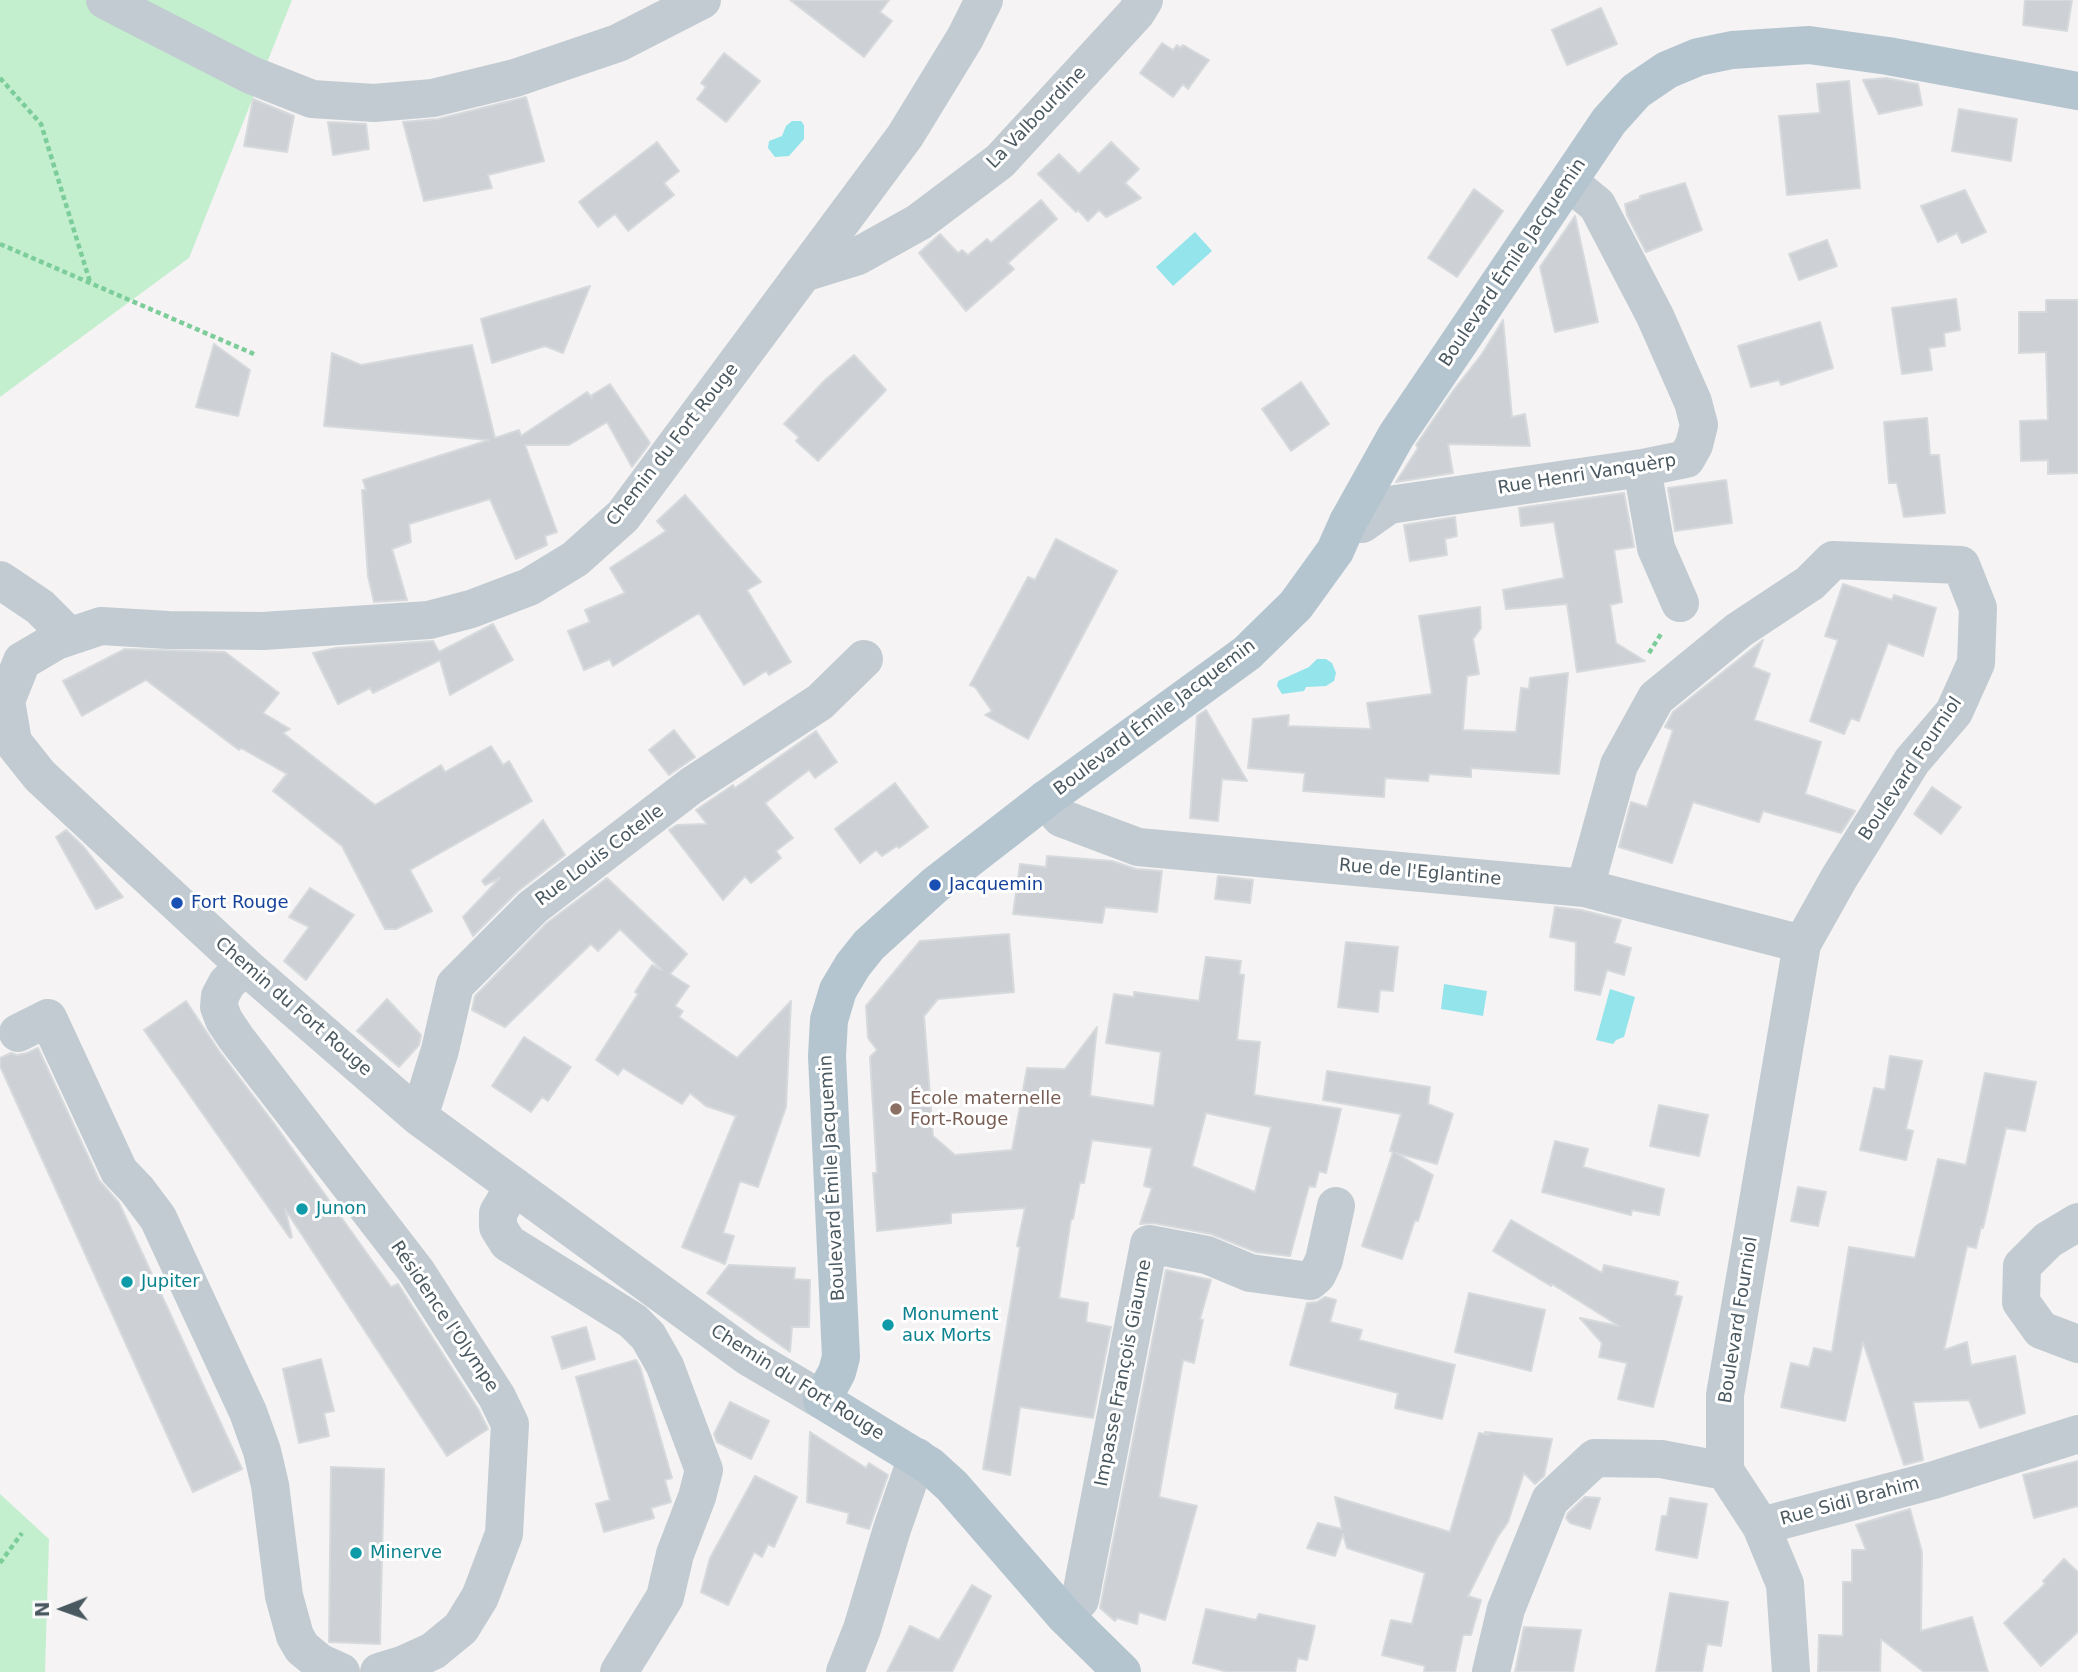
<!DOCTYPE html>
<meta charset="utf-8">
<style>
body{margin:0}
#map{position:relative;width:2078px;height:1672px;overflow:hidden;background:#f5f3f3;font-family:"DejaVu Sans",sans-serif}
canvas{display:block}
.north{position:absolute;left:28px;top:1574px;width:70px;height:70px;-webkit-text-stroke:5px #fff;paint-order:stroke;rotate:269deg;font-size:19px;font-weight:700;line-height:28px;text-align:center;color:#4a5860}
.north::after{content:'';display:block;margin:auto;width:24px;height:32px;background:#4a5860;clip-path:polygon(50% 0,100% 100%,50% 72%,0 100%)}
</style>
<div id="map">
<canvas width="2078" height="1672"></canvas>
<div class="north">N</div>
</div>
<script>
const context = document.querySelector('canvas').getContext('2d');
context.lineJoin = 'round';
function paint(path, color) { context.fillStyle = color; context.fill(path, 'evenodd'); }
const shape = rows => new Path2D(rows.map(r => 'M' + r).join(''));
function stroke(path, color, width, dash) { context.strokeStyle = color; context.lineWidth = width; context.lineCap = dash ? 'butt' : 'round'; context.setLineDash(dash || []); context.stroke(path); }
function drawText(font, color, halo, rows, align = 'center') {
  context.font = font + ' "DejaVu Sans",sans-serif'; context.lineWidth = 6; context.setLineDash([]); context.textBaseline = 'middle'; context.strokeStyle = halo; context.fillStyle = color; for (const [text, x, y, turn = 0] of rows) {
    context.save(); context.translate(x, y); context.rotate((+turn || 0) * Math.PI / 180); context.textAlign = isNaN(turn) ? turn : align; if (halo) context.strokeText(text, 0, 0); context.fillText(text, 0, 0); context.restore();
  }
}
paint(shape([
 [0,0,292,0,189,258,0,397],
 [0,1494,49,1539,45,1672,0,1672]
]), '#c4efcf');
paint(shape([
 [792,121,801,121,804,125,804,139,789,156,775,157,768,148,769,141,782,136,786,126],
 [1195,232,1212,251,1173,286,1156,267],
 [1317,659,1326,659,1332,663,1336,673,1334,681,1326,686,1306,687,1304,691,1282,694,1277,686,1278,681,1309,667],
 [1444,984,1487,991,1483,1016,1441,1009],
 [1610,989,1635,997,1624,1037,1616,1040,1613,1044,1596,1040]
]), '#93e4eb');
const building = shape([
 [790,0,889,0,880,12,892,21,864,57,790,0],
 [2025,0,2072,0,2067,31,2023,25,2025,0],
 [1601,8,1617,44,1567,65,1552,30,1601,8],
 [1162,43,1173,50,1177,45,1180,48,1183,45,1209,60,1188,89,1183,84,1173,97,1140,73,1162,43],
 [724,53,760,81,726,122,697,99,706,87,701,83,724,53],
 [1886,78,1918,84,1922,105,1879,114,1863,80,1886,78],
 [1849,81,1860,188,1787,195,1779,116,1820,113,1817,84,1849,81],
 [526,97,544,161,488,175,492,188,424,201,403,122,438,119,526,97],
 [253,99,294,116,287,152,244,146,253,99],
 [1959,109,2017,119,2011,161,1952,151,1959,109],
 [328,122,366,124,369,149,333,155,328,122],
 [657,142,679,171,664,183,674,195,628,231,615,214,598,227,579,202,657,142],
 [1111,142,1139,169,1125,183,1141,198,1106,217,1099,210,1088,221,1078,210,1076,212,1038,174,1059,154,1079,174,1111,142],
 [1685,183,1702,230,1646,252,1627,215,1625,204,1640,199,1640,196,1685,183],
 [1474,189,1503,211,1457,277,1428,258,1474,189],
 [1965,190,1986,232,1962,243,1957,233,1938,242,1921,206,1965,190],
 [1041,200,1057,219,1008,263,1014,269,966,311,919,253,940,234,958,253,962,250,968,255,987,239,991,243,1041,200],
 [1575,216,1598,322,1555,332,1540,267,1575,216],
 [1827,240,1837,266,1799,280,1789,254,1827,240],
 [590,286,563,353,545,346,492,363,481,319,590,286],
 [1956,299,1960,330,1944,333,1945,346,1929,348,1932,370,1902,374,1892,308,1956,299],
 [2046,300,2078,300,2078,473,2048,474,2048,460,2021,461,2020,421,2048,420,2046,352,2019,353,2019,312,2046,312,2046,300],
 [1503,320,1512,417,1525,414,1530,446,1448,444,1453,473,1396,482,1418,448,1416,445,1453,391,1482,354,1503,320],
 [1820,322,1833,368,1781,385,1779,380,1751,387,1738,346,1820,322],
 [214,344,250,370,238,416,196,407,214,344],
 [472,345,495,438,519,430,521,436,587,392,592,398,592,395,610,384,650,443,632,467,607,422,569,445,525,445,557,532,545,536,547,545,516,559,490,499,409,524,411,542,392,549,407,600,374,602,368,576,362,490,366,490,363,480,489,440,324,426,332,353,361,365,472,345],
 [854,355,886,390,818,461,796,441,799,437,784,424,824,381,854,355],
 [1301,382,1329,424,1291,451,1262,409,1301,382],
 [1927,418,1930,455,1939,455,1945,513,1904,517,1897,483,1889,483,1884,422,1927,418],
 [1726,480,1732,523,1675,531,1668,488,1726,480],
 [1624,493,1634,547,1614,550,1622,602,1610,605,1616,643,1645,661,1577,672,1567,604,1506,609,1503,590,1564,578,1554,522,1521,526,1519,508,1624,493],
 [685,495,761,582,747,590,791,662,769,675,766,671,744,685,699,613,613,666,610,659,584,670,568,631,590,622,585,610,625,593,610,568,666,531,657,521,685,495],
 [1455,517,1457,536,1445,539,1447,555,1410,561,1404,525,1455,517],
 [1056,539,1117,571,1028,739,985,715,992,711,975,687,970,685,1028,577,1035,580,1056,539],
 [1843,584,1892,600,1894,595,1936,608,1923,656,1888,643,1859,721,1851,718,1844,734,1810,721,1838,640,1825,636,1843,584],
 [1480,607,1481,628,1473,639,1479,674,1467,676,1463,730,1516,732,1521,688,1529,689,1530,678,1568,673,1559,774,1471,768,1471,777,1429,774,1428,781,1385,778,1384,797,1303,791,1305,773,1248,768,1253,719,1289,715,1288,726,1371,729,1367,703,1432,694,1419,616,1480,607],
 [493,624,513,660,450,695,440,660,373,693,370,688,338,704,313,653,336,648,433,641,439,652,493,624],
 [1763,640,1753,667,1770,674,1754,720,1821,742,1805,794,1855,811,1841,833,1763,811,1759,822,1693,802,1672,863,1619,847,1631,802,1647,807,1673,730,1665,727,1673,712,1763,640],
 [125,649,225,652,279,693,263,713,290,729,283,733,375,805,441,765,445,772,491,746,503,765,509,761,532,801,410,870,432,911,396,929,385,929,342,846,273,791,287,774,241,748,239,750,146,680,82,716,63,681,125,649],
 [1206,710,1247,781,1222,779,1218,821,1190,818,1197,716,1206,710],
 [674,730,695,757,669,775,649,750,674,730],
 [816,731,837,762,815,778,809,770,765,803,793,838,776,851,781,858,751,883,745,876,723,900,669,830,677,825,707,824,696,810,733,785,735,788,816,731],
 [895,783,928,827,899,848,897,846,882,856,876,850,860,863,835,829,895,783],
 [1932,787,1961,807,1941,834,1914,814,1932,787],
 [543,820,565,855,518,891,473,936,463,917,500,878,485,885,482,881,543,820],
 [66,830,83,846,123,897,96,909,56,837,66,830],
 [1047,856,1112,861,1136,869,1162,871,1157,912,1105,907,1102,923,1013,914,1020,864,1046,867,1047,856],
 [1218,876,1253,880,1250,903,1215,899,1218,876],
 [607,878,687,954,670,974,689,986,675,1006,683,1011,679,1017,737,1058,791,1001,786,1107,758,1187,740,1181,723,1233,734,1236,725,1264,682,1247,736,1116,706,1106,690,1093,682,1104,623,1068,618,1075,596,1060,638,994,635,992,652,965,662,970,620,929,598,951,591,944,505,1027,472,1010,475,996,547,923,607,878],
 [310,888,354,915,306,980,284,961,309,927,289,917,310,888],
 [1555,907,1581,910,1621,920,1614,943,1631,948,1624,975,1607,970,1600,995,1575,990,1576,942,1550,937,1555,907],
 [1009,934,1014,992,938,999,924,1016,933,1136,955,1155,1012,1150,1027,1068,1065,1069,1097,1027,1090,1096,1154,1106,1161,1052,1106,1043,1114,994,1134,997,1134,992,1199,1001,1206,957,1241,961,1239,974,1244,975,1237,1040,1260,1042,1254,1095,1341,1109,1326,1173,1319,1171,1315,1187,1309,1186,1290,1256,1256,1252,1211,1234,1153,1223,1140,1224,1152,1188,1144,1186,1152,1148,1092,1140,1084,1183,1080,1182,1073,1219,1071,1219,1059,1298,1088,1303,1086,1322,1111,1327,1093,1418,1020,1407,1010,1475,983,1469,1020,1247,1017,1246,1025,1208,951,1213,951,1223,877,1231,873,1173,877,1173,870,1057,877,1050,868,1038,866,1006,920,941,1009,934],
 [1206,1113,1271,1127,1255,1192,1192,1166,1206,1113],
 [1346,942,1398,947,1393,991,1380,990,1378,1012,1338,1007,1346,942],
 [387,999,421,1035,419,1045,399,1067,357,1031,387,999],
 [186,1001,219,1051,273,1122,391,1287,398,1284,478,1409,488,1429,447,1456,285,1209,292,1237,290,1238,144,1030,186,1001],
 [524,1037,571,1067,548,1101,542,1097,531,1112,492,1086,524,1037],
 [38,1048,99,1180,119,1203,242,1469,193,1492,0,1066,0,1058,11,1053,17,1055,27,1053,38,1048],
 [1890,1056,1922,1061,1906,1129,1913,1131,1906,1160,1860,1150,1874,1088,1885,1090,1890,1056],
 [1327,1071,1430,1087,1428,1104,1453,1114,1437,1164,1396,1153,1433,1175,1418,1221,1415,1220,1402,1259,1362,1246,1393,1152,1390,1151,1401,1114,1323,1100,1327,1071],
 [1985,1073,2036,1082,2025,1131,2006,1128,1983,1228,1981,1227,1976,1248,1967,1246,1944,1350,1967,1342,1971,1365,2015,1356,2025,1413,1980,1428,1969,1400,1913,1402,1923,1460,1904,1465,1863,1342,1845,1421,1781,1407,1791,1363,1809,1367,1814,1348,1832,1352,1849,1247,1915,1258,1938,1159,1966,1165,1985,1073],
 [1659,1105,1708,1115,1699,1156,1650,1146,1659,1105],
 [1555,1141,1588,1149,1583,1167,1664,1189,1659,1215,1632,1210,1631,1215,1542,1192,1555,1141],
 [1798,1187,1826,1192,1818,1226,1791,1221,1798,1187],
 [1511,1220,1602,1273,1604,1265,1678,1282,1675,1295,1682,1297,1653,1407,1618,1399,1627,1363,1599,1357,1602,1343,1580,1318,1619,1326,1552,1284,1551,1286,1493,1251,1511,1220],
 [729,1265,795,1268,794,1279,810,1280,809,1327,792,1327,790,1352,707,1293,729,1265],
 [1166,1270,1211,1280,1200,1319,1203,1320,1194,1363,1183,1360,1159,1497,1197,1506,1165,1620,1139,1612,1137,1624,1117,1618,1115,1621,1100,1608,1166,1270],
 [1469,1293,1545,1310,1531,1371,1455,1352,1469,1293],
 [1325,1297,1336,1300,1330,1322,1362,1330,1359,1340,1455,1365,1442,1419,1395,1408,1398,1393,1290,1365,1307,1303,1317,1302,1325,1297],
 [586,1327,595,1359,562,1369,552,1337,586,1327],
 [321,1359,334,1411,324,1413,329,1436,299,1443,283,1369,321,1359],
 [636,1360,640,1367,672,1478,665,1480,671,1502,651,1508,654,1518,604,1532,596,1504,610,1500,576,1377,636,1360],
 [730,1402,769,1421,751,1459,717,1442,714,1434,730,1402],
 [810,1432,866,1468,869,1463,888,1475,869,1529,847,1523,849,1513,807,1502,810,1432],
 [1485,1432,1552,1439,1544,1476,1535,1484,1524,1473,1508,1522,1497,1538,1468,1596,1481,1600,1471,1635,1463,1635,1455,1672,1424,1672,1425,1666,1382,1655,1391,1620,1412,1624,1425,1573,1347,1548,1343,1534,1335,1556,1307,1548,1318,1523,1342,1529,1335,1497,1450,1532,1479,1433,1489,1435,1485,1432],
 [2078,1461,2078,1506,2034,1518,2023,1475,2078,1461],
 [331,1467,384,1469,380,1644,329,1642,331,1467],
 [755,1476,797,1497,774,1547,768,1544,762,1557,754,1552,728,1605,701,1592,710,1558,755,1476],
 [1585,1497,1600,1498,1590,1529,1570,1523,1566,1518,1568,1513,1585,1497],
 [1670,1498,1707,1504,1697,1558,1656,1550,1662,1516,1667,1516,1670,1498],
 [1910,1509,1922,1552,1921,1631,1972,1617,1988,1672,1924,1672,1881,1639,1880,1672,1818,1672,1819,1635,1843,1636,1843,1582,1852,1582,1852,1550,1866,1550,1856,1525,1910,1509],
 [2064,1559,2078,1572,2078,1632,2041,1666,2004,1623,2045,1584,2043,1581,2064,1559],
 [972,1585,991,1596,952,1672,887,1672,910,1626,939,1640,972,1585],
 [1670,1593,1728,1602,1721,1646,1707,1644,1702,1672,1656,1672,1670,1593],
 [1206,1609,1256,1620,1259,1614,1315,1626,1307,1660,1298,1658,1295,1672,1228,1672,1193,1663,1206,1609],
 [1524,1627,1581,1630,1573,1672,1515,1672,1524,1627]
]);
paint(building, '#cdd0d4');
stroke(building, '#d7dadd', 2);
stroke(shape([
 [0,78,41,124,90,282],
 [0,244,254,354],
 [1649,653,1661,634],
 [0,1563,22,1533]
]), '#7ccd9a', 4.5, [5, 3.5]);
stroke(shape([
 [105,0,251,75,312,99,374,103,433,98,515,78,618,43,702,0],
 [803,273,858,256,919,222,1000,161,1136,13,1144,0],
 [1642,468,1656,548,1680,603],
 [1348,522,1362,524,1389,505,1642,468,1686,459,1694,445,1699,425,1693,402,1655,316,1597,205,1569,182],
 [0,580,40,607,69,636],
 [1046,799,1061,818,1138,847,1585,888,1802,944],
 [1585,888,1619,765,1656,698,1739,630,1810,583,1833,560,1961,565,1978,608,1976,663,1954,712,1912,761,1839,878,1802,944,1725,1395,1725,1471],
 [245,966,227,983,220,996,219,1007,224,1020,236,1038,416,1271,497,1397,510,1424,504,1534,480,1597,461,1628,433,1651,402,1665,379,1672],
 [18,1033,48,1018,119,1171,137,1190,158,1218,248,1412,262,1451,270,1485,284,1596,295,1636,302,1648,319,1662,341,1672],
 [419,1117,440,1050,455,985,533,907,691,786,820,702,864,659],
 [514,1186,498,1213,498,1227,508,1243,633,1321,648,1336,665,1366,704,1470,697,1497,675,1554,665,1597,619,1672],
 [2078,1222,2048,1240,2022,1266,2021,1302,2041,1330,2078,1344],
 [822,1400,747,1356,419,1117,245,966,40,776,13,742,6,701,22,661,56,641,101,626,168,630,263,631,429,620,471,609,529,587,575,559,623,516,905,136,965,38,984,0],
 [1761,1526,1785,1584,1791,1672],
 [1065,1616,1080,1600,1149,1244,1207,1255,1250,1273,1310,1281,1317,1275,1324,1260,1336,1206],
 [845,1672,862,1629,892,1529,917,1457],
 [1491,1672,1506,1609,1550,1500,1595,1458,1661,1459,1725,1471,1761,1526,1934,1480,2078,1434]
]), '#c1cbd1', 38);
stroke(shape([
 [1122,1672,1065,1616,952,1486,930,1466,822,1400,837,1372,841,1357,827,1056,829,1020,838,990,853,965,869,945,935,885,1046,799,1247,653,1296,605,1335,551,1348,522,1396,436,1609,121,1636,91,1667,70,1698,57,1732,50,1809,45,1888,56,2078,91]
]), '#b4c5d0', 38);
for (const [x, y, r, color] of [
 [935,885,7,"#1a4fb4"],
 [177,903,7,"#1a4fb4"],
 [896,1109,7,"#8d6e63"],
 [302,1209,7,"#0f9aa8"],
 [127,1282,7,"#0f9aa8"],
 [888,1325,7,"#0f9aa8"],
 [356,1553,7,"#0f9aa8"]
]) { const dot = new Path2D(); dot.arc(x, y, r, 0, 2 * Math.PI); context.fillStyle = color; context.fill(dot); stroke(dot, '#fff', 2.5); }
drawText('18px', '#4a5860', '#fff', [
 ["La Valbourdine",1037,118,-46],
 ["Boulevard Émile Jacquemin",1513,263,-56],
 ["Chemin du Fort Rouge",673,445,-52],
 ["Rue Henri Vanquèrp",1587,475,-9],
 ["Boulevard Émile Jacquemin",1155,718,-37],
 ["Boulevard Fourniol",1911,769,-56],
 ["Rue Louis Cotelle",600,856,-37],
 ["Rue de l'Eglantine",1420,873,5],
 ["Chemin du Fort Rouge",293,1007,41],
 ["Boulevard Émile Jacquemin",833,1178,-93],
 ["Résidence l'Olympe",444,1317,56],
 ["Boulevard Fourniol",1739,1320,-81],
 ["Impasse François Giaume",1124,1373,-79],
 ["Chemin du Fort Rouge",797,1383,32],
 ["Rue Sidi Brahim",1850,1502,-15]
]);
drawText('18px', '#164399', '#fff', [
 ["Jacquemin",949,885],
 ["Fort Rouge",191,903]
], 'left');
drawText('18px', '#785e54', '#fff', [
 ["École maternelle",910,1099],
 ["Fort-Rouge",910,1120]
], 'left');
drawText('18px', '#0d838f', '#fff', [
 ["Junon",316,1209],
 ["Jupiter",141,1282],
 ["Monument",902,1315],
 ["aux Morts",902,1336],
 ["Minerve",370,1553]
], 'left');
</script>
